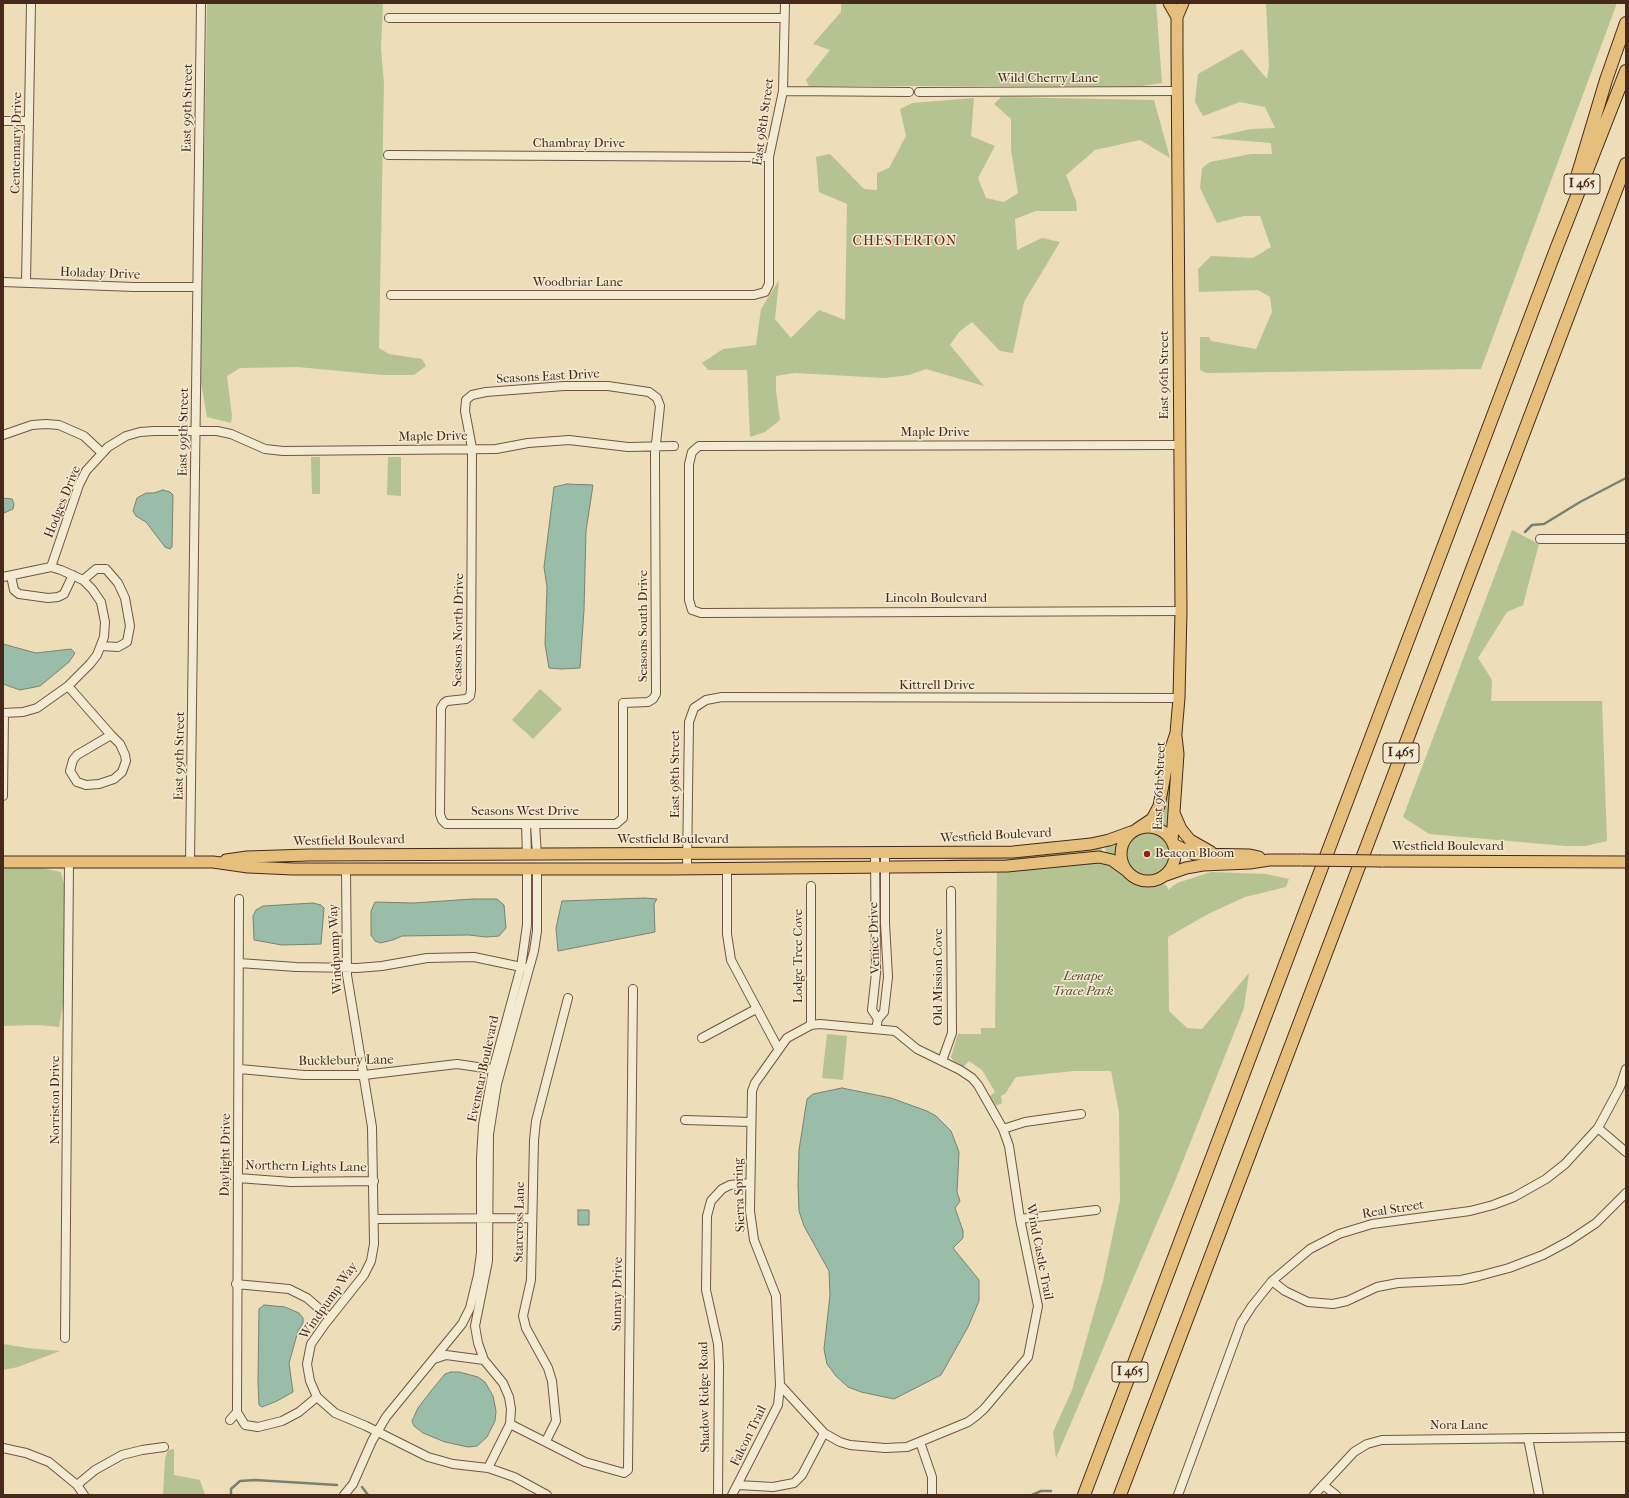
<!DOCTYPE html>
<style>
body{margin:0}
#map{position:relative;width:1629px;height:1498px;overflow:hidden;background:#eddeb9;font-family:"IM FELL French Canon",serif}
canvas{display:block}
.frame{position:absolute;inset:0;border:4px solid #46291b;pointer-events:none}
</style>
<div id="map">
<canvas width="1629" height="1498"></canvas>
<div class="frame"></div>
</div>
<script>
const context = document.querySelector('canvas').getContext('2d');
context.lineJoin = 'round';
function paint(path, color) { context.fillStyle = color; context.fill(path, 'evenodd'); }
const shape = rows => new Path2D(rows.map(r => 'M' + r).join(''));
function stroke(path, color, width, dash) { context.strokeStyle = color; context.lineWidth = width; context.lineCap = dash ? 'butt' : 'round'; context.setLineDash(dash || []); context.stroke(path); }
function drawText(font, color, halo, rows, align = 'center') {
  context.font = font + ' "IM FELL French Canon",serif'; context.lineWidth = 3; context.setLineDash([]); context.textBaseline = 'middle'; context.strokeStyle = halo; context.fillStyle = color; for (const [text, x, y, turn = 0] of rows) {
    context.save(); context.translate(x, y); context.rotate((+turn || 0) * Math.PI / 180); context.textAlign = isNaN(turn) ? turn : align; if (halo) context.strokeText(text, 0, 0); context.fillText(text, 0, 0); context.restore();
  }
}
paint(shape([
 [207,3,383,3,381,49,384,84,379,348,389,354,422,359,426,366,414,375,382,375,298,367,240,368,227,376,232,416,231,423,207,417,200,377],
 [841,3,1156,3,1162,83,1141,86,809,86,806,80,830,50,813,44,841,12],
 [1266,3,1617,3,1481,369,1206,373,1200,370,1200,337,1209,337,1211,341,1256,349,1272,312,1270,297,1258,290,1199,292,1198,269,1211,256,1253,258,1271,247,1260,216,1244,216,1217,223,1200,188,1202,168,1210,162,1251,154,1272,154,1271,143,1210,138,1251,129,1275,128,1265,107,1240,102,1203,116,1195,102,1198,74,1242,49,1267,79,1269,66],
 [1001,97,1154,100,1170,158,1140,140,1095,150,1066,175,1076,201,1077,211,1036,211,1015,219,1017,250,1042,238,1060,242,1024,302,1013,353,1000,351,972,322,959,332,950,345,984,386,926,369,909,375,885,378,795,373,776,376,776,391,780,420,765,432,750,437,747,370,708,370,702,363,723,349,756,345,761,309,779,280,775,319,791,338,819,310,845,320,847,204,819,192,816,157,830,154,864,189,877,190,877,173,889,168,906,136,900,109,912,103,974,98,971,136,995,146,978,178,986,198,1004,202,1018,193,1011,150,1011,119,994,104],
 [311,457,320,457,320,494,312,494],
 [388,457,401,457,401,496,387,495],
 [1512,530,1539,544,1523,605,1507,612,1478,658,1492,680,1491,701,1602,701,1607,841,1585,846,1566,846,1429,834,1403,817],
 [540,689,562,709,533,739,512,720],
 [1173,753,1168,827,1167,828,1155,823],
 '1127 854a21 21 0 1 1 42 0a21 21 0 1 1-42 0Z',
 [1117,843,1116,856,1106,854,1105,846],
 [1102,846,1102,854,1021,862,932,861],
 [1096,861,1108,862,1134,882,1149,886,1161,883,1167,886,1168,890,1177,883,1211,872,1266,874,1289,879,1286,887,1245,897,1208,914,1168,937,1169,1011,1187,1028,1202,1029,1249,973,1244,1008,1175,1181,1056,1458,1053,1432,1072,1390,1103,1281,1120,1200,1119,1112,1111,1071,1074,1071,1016,1077,1005,1094,1001,1096,1002,1103,996,1106,990,1096,995,1092,982,1070,969,1061,963,1067,954,1062,951,1057,958,1034,981,1034,981,1028,995,1028,997,871],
 [3,868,42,868,61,872,64,884,66,988,59,1027,39,1025,3,1026],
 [827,1034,847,1036,843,1080,822,1078],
 [3,1344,28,1348,60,1351,18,1367,3,1370],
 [174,1449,174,1475,200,1480,205,1495,163,1495,165,1458,168,1450]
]), '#b5c291');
const water = shape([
 [567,484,593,485,586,531,584,610,580,668,561,669,549,668,545,644,547,587,544,567,554,487,567,484],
 [163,490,170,492,173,495,172,547,170,549,165,547,146,522,136,516,133,511,137,498,146,493,154,493,163,490],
 [3,498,12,499,14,504,13,509,4,513,3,498],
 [3,644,36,653,71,649,75,653,69,662,40,686,20,690,3,684,3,644],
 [644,898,657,899,654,904,655,932,558,951,556,928,562,901,644,898],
 [473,899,497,899,504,905,506,928,499,936,486,937,469,935,402,936,393,940,380,943,375,941,371,935,371,911,375,902,413,903,473,899],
 [313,903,321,905,324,908,321,944,282,945,254,940,253,916,256,910,263,906,313,903],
 [842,1088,891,1098,927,1111,936,1116,951,1131,959,1152,957,1192,960,1201,955,1208,963,1231,963,1238,953,1248,979,1280,979,1301,968,1327,941,1375,894,1399,861,1392,848,1387,836,1376,827,1364,824,1349,830,1295,829,1271,804,1226,799,1211,798,1185,799,1150,807,1099,813,1094,842,1088],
 [578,1210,589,1210,589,1225,578,1225,578,1210],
 [264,1305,285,1307,299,1313,303,1318,303,1323,298,1331,289,1363,293,1392,277,1401,262,1407,259,1405,258,1382,259,1309,264,1305],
 [451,1372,459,1372,478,1377,485,1382,493,1396,496,1411,495,1421,487,1437,477,1446,468,1447,445,1442,423,1433,414,1426,412,1421,418,1408,431,1391,445,1374,451,1372]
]);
paint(water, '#9abdaa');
stroke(water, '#788271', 1);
stroke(shape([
 [1525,532,1532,525,1544,524,1580,502,1626,478],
 [362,1487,368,1495],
 [231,1495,231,1489,240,1481,255,1480,337,1485],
 [1032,1495,1041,1491,1051,1491]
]), '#788271', 2.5);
const minor = shape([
 [389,18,784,18],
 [783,91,909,92],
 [919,92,1177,91],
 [3,121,29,121],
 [388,155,769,157],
 [3,282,134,287,197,287],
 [26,283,31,3],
 [391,295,754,295,765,292,769,284,769,157,783,91,785,3],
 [564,386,608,386,649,392,657,398,660,406,655,453,656,694,653,699,648,702,623,703,623,818,616,824,446,824,442,820,440,814,441,708,444,703,447,701,466,699,470,696,471,690,472,448,465,411,466,400,472,395,486,392,564,386],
 [3,435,32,425,46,424,59,425,84,436,101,452],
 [1179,445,699,446,692,452,689,464,689,600,692,610,701,613,1181,611],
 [1540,539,1626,539],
 [51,567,79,485,86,471,108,447,126,436,140,432,154,431,217,431,231,434,265,449,283,451,496,449,528,443,569,440,628,447,674,446],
 [11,576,14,590,19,594,48,598,58,597,64,594,73,575],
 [3,577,51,567,61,570,83,580,92,589,101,602,105,622,104,637,97,655,90,664,68,686,37,708,23,712,3,713],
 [83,580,96,569,106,569,118,583,125,598,130,626,127,642,118,647,102,646],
 [68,686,111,735],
 [111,735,120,744,125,755,126,761,122,772,114,779,99,784,86,785,77,782,70,771,73,760,77,755,111,735],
 [3,796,4,713],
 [526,824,527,855],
 [535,824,537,855],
 [875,853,876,973,872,1010,878,1019],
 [190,862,201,3],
 [727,867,727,934,731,960,778,1048],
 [687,868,689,722,694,708,706,700,722,697,1179,698],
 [346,869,347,975,372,1127,374,1244,371,1261,364,1275,325,1324,311,1344,307,1364,310,1381,317,1397,335,1413,366,1426,428,1457,453,1464,488,1468,497,1471,514,1477,547,1495],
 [811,886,811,1025],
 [239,899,237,1412,245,1425,258,1427,282,1421,299,1412,317,1397],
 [239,963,296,967,357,968,382,966,427,958,474,957,526,968],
 [820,1024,895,1031,917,1049,960,1070,972,1078,978,1085,1003,1129,1009,1146,1020,1219,1038,1306,1028,1357,984,1409,976,1416,968,1422,907,1447,885,1448,850,1445,840,1442,824,1433,780,1385,776,1296,754,1240,750,1211,752,1091,755,1083,787,1038,811,1025,820,1024],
 [876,1029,878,1019,884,1012,888,977,885,923,885,853],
 [702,1038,756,1009],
 [942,1061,952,1033,951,891],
 [240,1069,304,1075,364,1075,457,1064,498,1070],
 [685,1120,751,1122],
 [1598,1128,1626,1152],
 [1003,1129,1025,1122,1081,1114],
 [238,1178,291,1182,374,1181],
 [374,1219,532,1218],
 [1020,1219,1096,1210],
 [1272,1281,1285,1291,1308,1302,1333,1304,1347,1301,1377,1287,1398,1283,1461,1280,1479,1276,1509,1268,1543,1255,1569,1241,1596,1223,1626,1193],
 [236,1284,289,1289,307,1298,330,1318],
 [65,1338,69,862],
 [434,1359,446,1355,484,1360],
 [230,1420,237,1412],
 [510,1424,585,1462,624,1473,628,1470,633,989],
 [1528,1438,1539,1495],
 [546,1441,556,1421,552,1381,548,1368,526,1328,523,1316,531,1280,534,1140,536,1121,568,998],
 [920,1442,932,1477,932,1495],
 [3,1448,26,1453,49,1462,77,1485,84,1495],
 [488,1468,510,1424,511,1409,509,1397,503,1383,484,1360,478,1343,475,1326,488,1261,489,1134,497,1084,534,951,537,931,537,869],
 [77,1485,95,1470,122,1455,142,1450,164,1447],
 [738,1485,773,1487,794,1483,802,1475,824,1433],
 [1323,1485,1336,1495],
 [344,1495,353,1484,372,1441,386,1417,462,1324,470,1308,478,1275,481,1253,481,1158,483,1125,493,1070,521,967,527,925,527,869],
 [718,1495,719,1365,718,1344,706,1290,707,1216,711,1201,722,1189,730,1185,750,1183],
 [732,1495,778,1405,780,1385],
 [1178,1495,1241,1323,1252,1306,1272,1281,1310,1249,1339,1234,1372,1224,1470,1211,1493,1205,1514,1197,1546,1179,1565,1164,1598,1128,1620,1087,1626,1069],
 [1314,1495,1354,1452,1367,1444,1382,1440,1626,1437]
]);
const major = shape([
 [1169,3,1177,17],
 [1174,813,1181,829,1190,840,1211,852],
 '1121 854a27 27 0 1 1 54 0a27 27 0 1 1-54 0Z',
 [1137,829,1152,819,1159,806,1169,754,1176,733,1179,698,1181,611,1177,51,1177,17,1183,3],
 [1172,841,1178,754,1176,736],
 [1173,844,1194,854,1250,855,1259,857],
 [226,860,247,857,309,855,1013,852,1091,844,1109,840,1131,832],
 [1381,861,1626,862],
 [3,862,213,862,248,867,293,869,668,869,1007,866,1099,857,1112,860,1127,871],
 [1166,875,1186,868,1203,865,1250,863,1269,860,1303,860]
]);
const highway = shape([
 [1576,180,1606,80,1626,23],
 [1084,1495,1555,252,1626,71],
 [1120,1495,1626,164]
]);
stroke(minor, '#705642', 10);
stroke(major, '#46291b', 13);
stroke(highway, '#46291b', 14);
stroke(minor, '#f3ead2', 8);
stroke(major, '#e6bf7c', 11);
stroke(highway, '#e6bf7c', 12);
const majorBridge = shape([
 [1303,860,1381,861]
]);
stroke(majorBridge, '#46291b', 13, []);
stroke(majorBridge, '#e6bf7c', 11);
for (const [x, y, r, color] of [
 [1147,854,4,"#8f2418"]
]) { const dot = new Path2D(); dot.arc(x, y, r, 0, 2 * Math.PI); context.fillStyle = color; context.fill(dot); stroke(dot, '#f3ead2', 1.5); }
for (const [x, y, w] of [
 [1582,184,36],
 [1401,753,36],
 [1130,1372,36]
]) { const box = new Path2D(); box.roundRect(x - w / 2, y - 10, w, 20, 3); context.fillStyle = '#f3ead2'; context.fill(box); stroke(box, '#46291b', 1); }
drawText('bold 12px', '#46291b', null, [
 ["I 465",1582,184],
 ["I 465",1401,753],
 ["I 465",1130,1372]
]);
drawText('13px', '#46291b', '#f3ead2', [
 ["Wild Cherry Lane",1048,79],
 ["East 99th Street",188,108,-89],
 ["East 98th Street",764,122,-82],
 ["Centennary Drive",17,143,-89],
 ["Chambray Drive",579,144],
 ["Holaday Drive",100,274,2],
 ["Woodbriar Lane",578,283],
 ["East 96th Street",1165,375,-90],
 ["Seasons East Drive",548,377,-3],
 ["East 99th Street",184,432,-89],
 ["Maple Drive",935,433],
 ["Maple Drive",433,437,-1],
 ["Hodges Drive",63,502,-68],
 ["Lincoln Boulevard",936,599],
 ["Seasons South Drive",644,626,-90],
 ["Seasons North Drive",459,630,-89],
 ["Kittrell Drive",937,686],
 ["East 99th Street",180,756,-89],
 ["East 98th Street",676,774,-90],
 ["East 96th Street",1160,786,-88],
 ["Seasons West Drive",525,812],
 ["Westfield Boulevard",996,836,-3],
 ["Westfield Boulevard",673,840],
 ["Westfield Boulevard",349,841,-1],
 ["Westfield Boulevard",1448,847],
 ["Venice Drive",875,938,-92],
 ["Windpump Way",336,949,-93],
 ["Lodge Tree Cove",799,956,-90],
 ["Old Mission Cove",939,977,-90],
 ["Bucklebury Lane",346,1061,-1],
 ["Evenstar Boulevard",484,1069,-78],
 ["Norriston Drive",56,1100,-90],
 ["Daylight Drive",226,1155,-89],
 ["Northern Lights Lane",306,1167,1],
 ["Sierra Spring",740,1195,-92],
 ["Real Street",1393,1210,-9],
 ["Starcross Lane",520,1222,-89],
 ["Wind Castle Trail",1039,1252,79],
 ["Sunray Drive",618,1294,-89],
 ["Windpump Way",329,1301,-55],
 ["Shadow Ridge Road",705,1397,-91],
 ["Nora Lane",1459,1426],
 ["Falcon Trail",749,1436,-64]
]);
drawText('13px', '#46291b', '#f3ead2', [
 ["Beacon Bloom",1155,854]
], 'left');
drawText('italic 13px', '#5c4833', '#f3ead2', [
 ["Lenape",1083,977],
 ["Trace Park",1083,992]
]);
context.letterSpacing = '1px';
drawText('14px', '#7a1f14', '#f3ead2', [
 ["CHESTERTON",905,242]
]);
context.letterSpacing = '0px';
</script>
